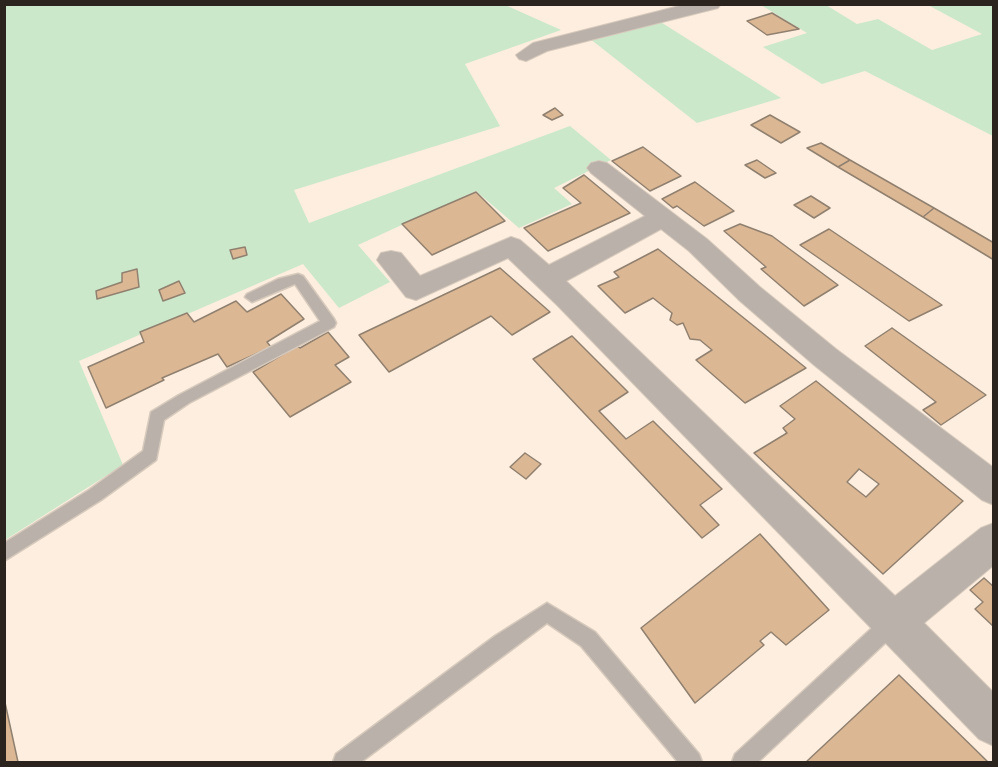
<!DOCTYPE html>
<style>
body{margin:0}
#map{position:relative;width:998px;height:767px;overflow:hidden;background:#fdeedf;font-family:Inter,sans-serif}
canvas{display:block}
.frame{position:absolute;inset:0;border:6px solid #2b241e;pointer-events:none}
</style>
<div id="map">
<canvas width="998" height="767"></canvas>
<div class="frame"></div>
</div>
<script>
const context = document.querySelector('canvas').getContext('2d');
context.lineJoin = 'round';
function paint(path, color) { context.fillStyle = color; context.fill(path, 'evenodd'); }
const shape = rows => new Path2D(rows.map(r => 'M' + r).join(''));
function stroke(path, color, width, dash) { context.strokeStyle = color; context.lineWidth = width; context.lineCap = dash ? 'butt' : 'round'; context.setLineDash(dash || []); context.stroke(path); }
paint(shape([
 [503,4,561,30,465,64,500,126,294,190,309,223,570,126,611,160,554,188,572,204,519,228,476,191,358,245,390,282,339,308,303,264,79,361,123,465,5,540,5,5],
 [761,5,826,5,857,24,878,19,932,50,982,34,928,5,993,5,993,136,865,71,822,84,763,47,807,33],
 [659,21,781,98,697,123,589,38]
]), '#cbe8ca');
const building = shape([
 [772,13,799,29,767,35,747,21,772,13],
 [555,108,563,115,552,120,543,115,555,108],
 [770,115,800,132,781,143,751,125,770,115],
 [821,143,850,160,838,167,807,148,821,143],
 [643,147,681,176,650,191,612,161,643,147],
 [757,160,776,173,765,178,745,165,757,160],
 [850,160,934,208,923,217,838,167,850,160],
 [584,175,630,213,548,251,524,228,581,203,563,188,584,175],
 [695,182,734,211,704,226,677,206,673,208,662,199,695,182],
 [476,192,505,221,432,255,402,224,476,192],
 [811,196,830,208,814,218,794,205,811,196],
 [934,208,994,243,994,260,923,217,934,208],
 [740,224,772,236,838,285,804,306,761,269,766,267,724,231,740,224],
 [829,229,942,305,909,321,800,245,829,229],
 [245,247,247,255,233,259,230,250,245,247],
 [658,249,806,368,745,403,696,360,712,350,700,340,690,339,683,323,677,325,670,320,672,313,653,298,625,313,598,286,619,277,614,272,658,249],
 [500,268,550,312,512,335,491,316,389,372,359,335,500,268],
 [137,269,139,287,97,299,96,291,122,282,122,273,137,269],
 [179,281,185,293,163,301,159,290,179,281],
 [281,294,304,319,267,342,271,347,227,367,218,354,162,378,164,380,106,408,88,367,144,342,140,332,187,313,194,322,236,301,247,312,281,294],
 [892,328,986,395,941,425,923,410,936,402,865,346,892,328],
 [328,332,349,357,335,365,351,382,290,417,253,372,297,346,300,348,328,332],
 [572,336,628,392,599,411,626,439,653,421,722,489,700,505,719,525,702,538,533,359,572,336],
 [816,381,963,501,883,574,754,453,787,433,783,428,795,419,780,406,816,381],
 [859,469,879,484,866,497,847,482,859,469],
 [525,453,541,464,526,479,510,467,525,453],
 [760,534,829,610,786,645,771,632,760,641,764,645,695,703,641,628,760,534],
 [984,578,994,587,994,627,975,609,983,602,970,590,984,578],
 [899,675,988,762,806,762,899,675],
 [4,698,18,762,4,762,4,698]
]);
paint(building, '#dcb794');
stroke(building, '#90806f', 1.5);
const service = shape([
 [298,274,303,276,334,319,336,323,334,327,189,403,164,420,156,460,101,500,4,561,4,543,89,490,143,451,151,412,179,395,320,321,295,284,252,302,245,297,247,294,278,279,298,274],
 [547,603,595,632,699,754,702,762,678,762,581,646,547,623,361,762,333,762,336,754,495,636,547,603],
 [892,613,899,616,902,623,899,630,758,762,732,762,735,754,885,616,892,613]
]);
const minor = shape([
 [687,4,721,4,718,8,547,51,526,61,519,59,516,55,533,43,687,4],
 [599,161,607,163,707,239,760,287,836,349,994,468,994,505,982,500,814,365,740,301,689,251,661,229,566,281,895,596,981,528,994,523,994,565,924,623,994,693,994,746,979,739,557,305,508,258,416,300,406,297,377,260,381,253,391,251,401,253,420,276,511,237,520,240,549,265,645,216,591,173,587,168,591,163,599,161]
]);
stroke(service, '#d7cabc', 3);
stroke(minor, '#d7cabc', 2);
paint(service, '#bab1aa');
paint(minor, '#bab1aa');
</script>
